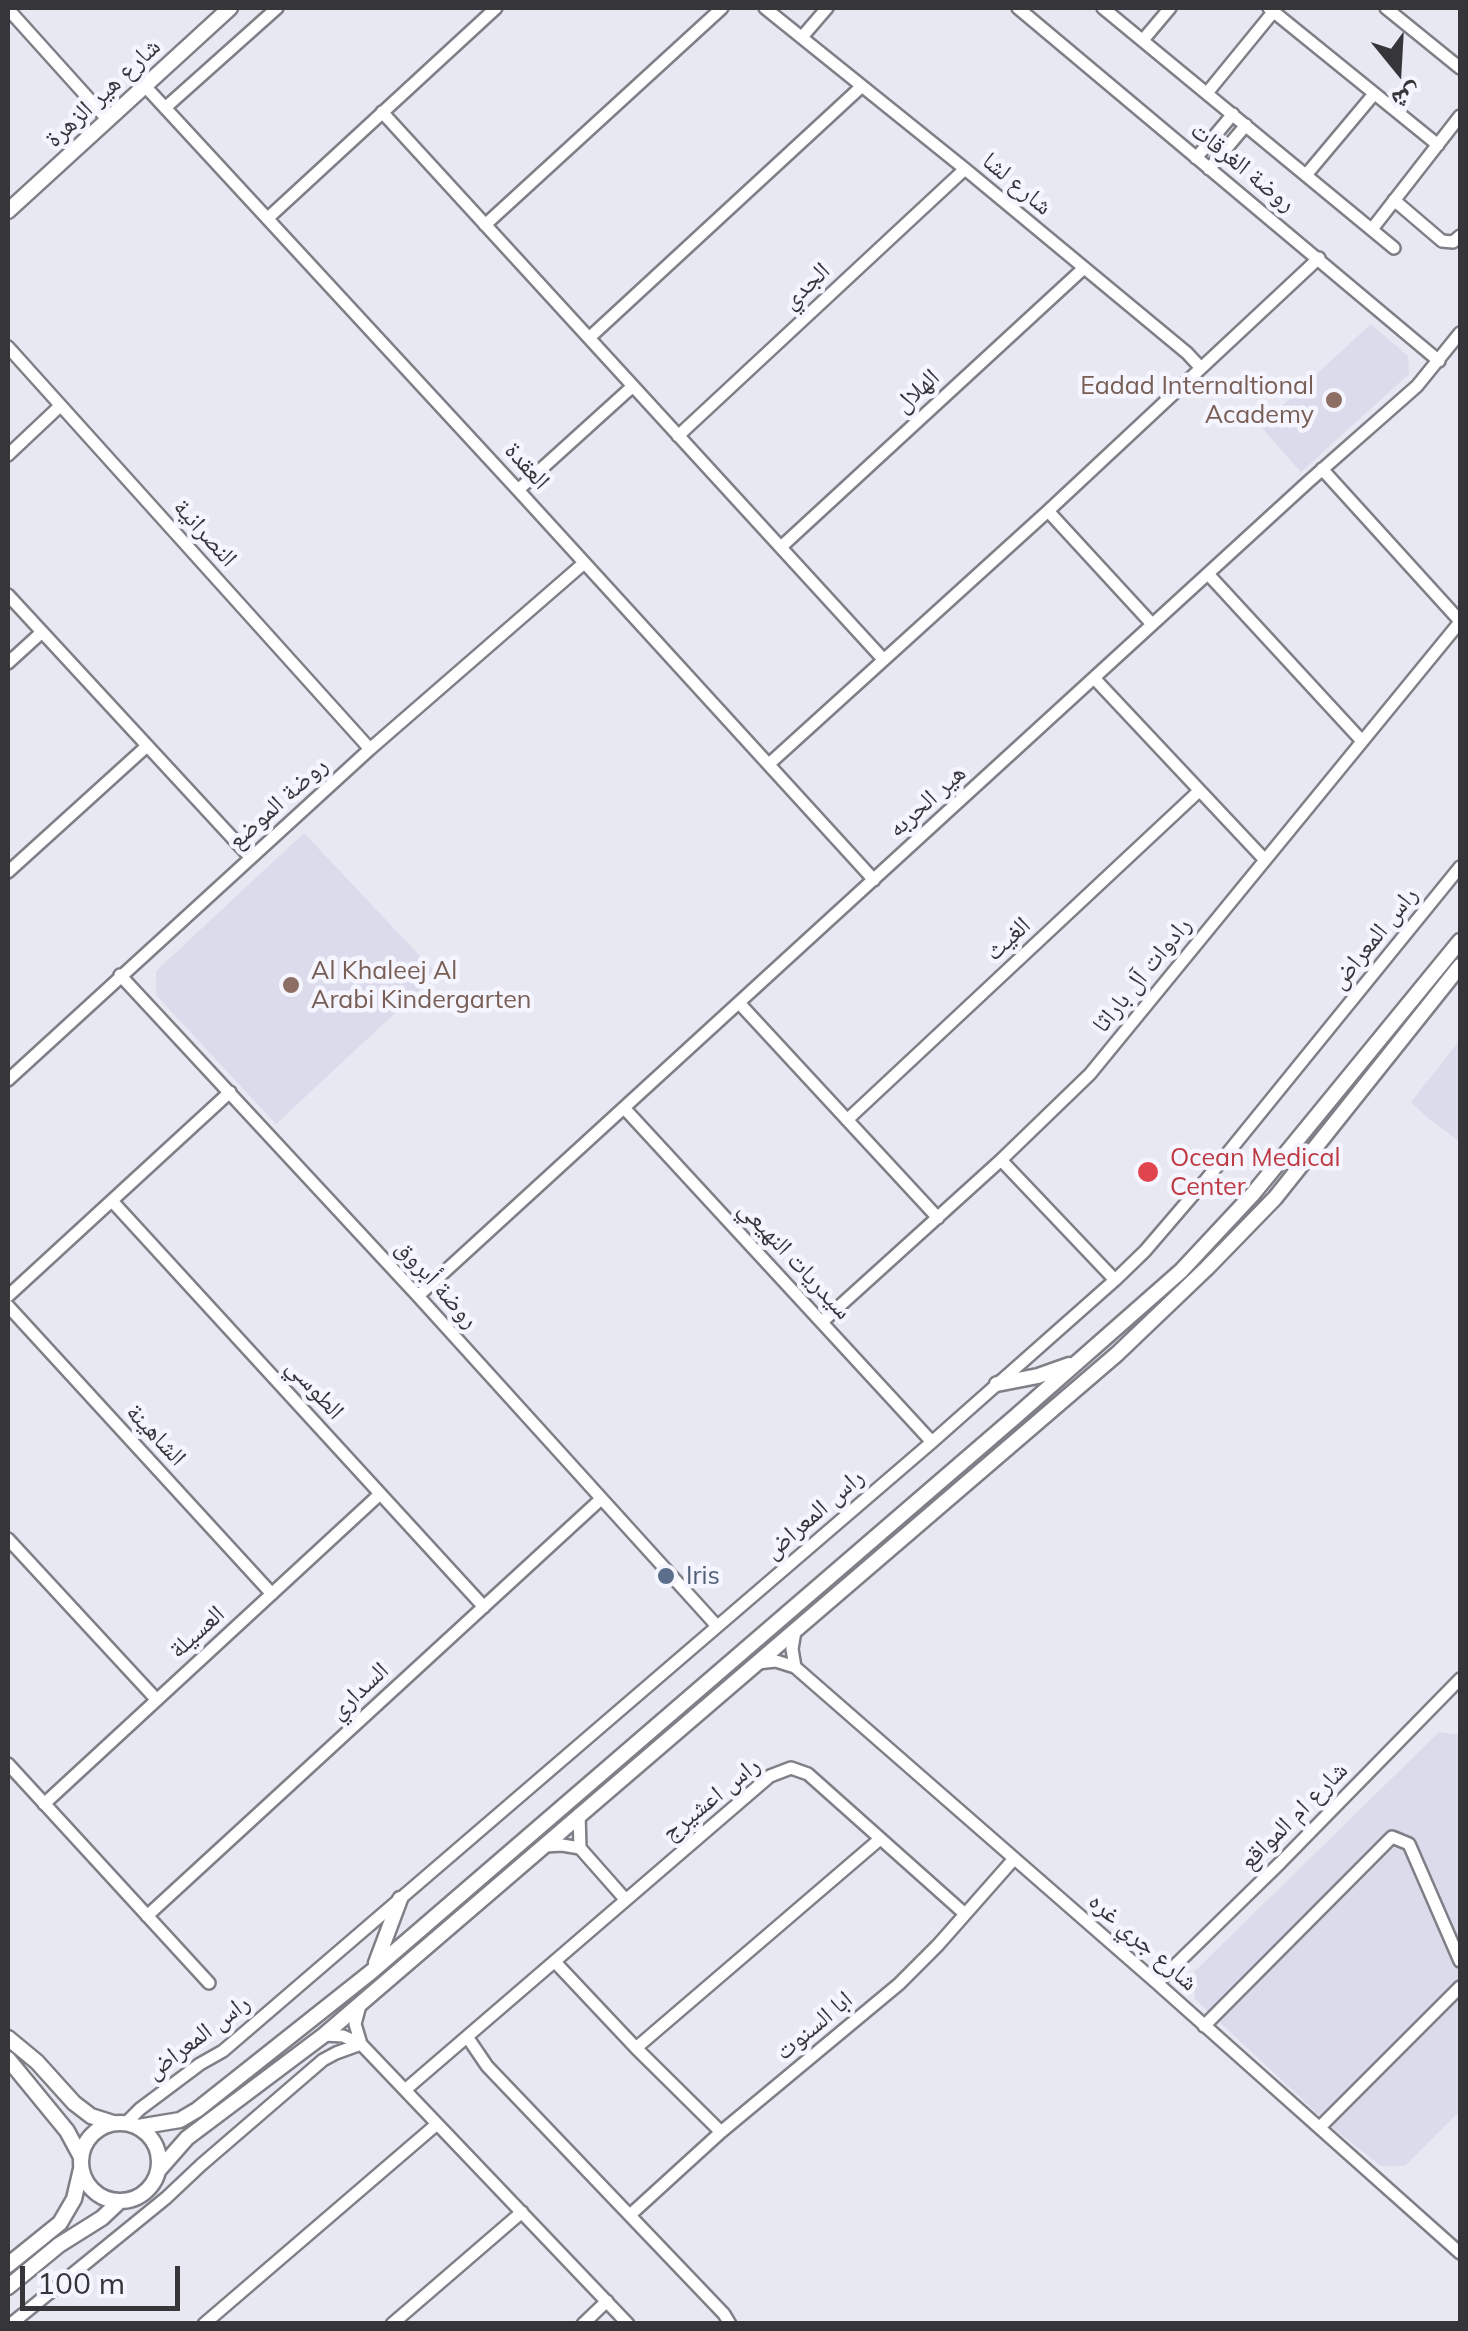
<!DOCTYPE html>
<meta charset="utf-8">
<style>
body{margin:0}
#map{position:relative;width:1468px;height:2331px;overflow:hidden;background:#e7e8f1;font-family:Mulish,"Noto Naskh Arabic",sans-serif}
canvas{display:block}
.frame{position:absolute;inset:0;border:10px solid #36363a;pointer-events:none}
.north{position:absolute;left:1348px;top:20px;width:100px;height:100px;-webkit-text-stroke:8px #f5f5ff;paint-order:stroke;rotate:162deg;font-size:28px;font-weight:700;line-height:40px;text-align:center;color:#36363a}
.north::after{content:'';display:block;margin:auto;width:35px;height:45px;background:#36363a;clip-path:polygon(50% 0,100% 100%,50% 72%,0 100%)}
.scale{position:absolute;left:20px;top:2266px;width:160px;height:45px;box-sizing:border-box;border:5px solid #36363a;border-top:0;padding-left:12px;font-size:30px;line-height:35px;white-space:nowrap;color:#36363a;-webkit-text-stroke:8px #f5f5ff;paint-order:stroke}
</style>
<div id="map">
<canvas width="1468" height="2331"></canvas>
<div class="frame"></div>
<div class="north">ش</div>
<div class="scale">100 m</div>
</div>
<script>
const context = document.querySelector('canvas').getContext('2d');
context.lineJoin = 'round';
function paint(path, color) { context.fillStyle = color; context.fill(path, 'evenodd'); }
const shape = rows => new Path2D(rows.map(r => 'M' + r).join(''));
function stroke(path, color, width, dash) { context.strokeStyle = color; context.lineWidth = width; context.lineCap = dash ? 'butt' : 'round'; context.setLineDash(dash || []); context.stroke(path); }
function drawText(font, color, halo, rows, align = 'center') {
  context.font = font + ' Mulish,"Noto Naskh Arabic",sans-serif'; context.lineWidth = 9; context.setLineDash([]); context.textBaseline = 'middle'; context.strokeStyle = halo; context.fillStyle = color; for (const [text, x, y, turn = 0] of rows) {
    context.save(); context.translate(x, y); context.rotate((+turn || 0) * Math.PI / 180); context.textAlign = isNaN(turn) ? turn : align; if (halo) context.strokeText(text, 0, 0); context.fillText(text, 0, 0); context.restore();
  }
}
paint(shape([
 [1371,324,1408,356,1409,374,1301,472,1260,426],
 [304,833,437,974,276,1124,156,995,156,971],
 [1460,1040,1460,1142,1429,1119,1411,1102],
 [1439,1732,1460,1735,1460,2111,1405,2166,1381,2166,1334,2129,1195,1999,1193,1973]
]), '#dbdbec');
const minor = shape([
 [765,8,965,169,1187,353,1201,368],
 [1018,8,1439,361],
 [1103,8,1394,248],
 [1269,8,1438,145],
 [1386,8,1460,68],
 [8,9,107,119],
 [802,37,827,8],
 [1143,40,1170,8],
 [144,85,518,490,874,880],
 [1207,93,1274,11],
 [165,108,277,8],
 [382,112,883,659],
 [1196,158,1233,114],
 [1209,169,1246,125],
 [1306,175,1374,94],
 [1394,200,1442,241,1453,242,1460,236],
 [268,218,496,8],
 [485,225,722,8],
 [1372,229,1460,116],
 [589,338,861,87],
 [8,347,370,749],
 [678,436,965,169],
 [8,455,60,406],
 [1322,469,1460,621],
 [518,490,633,386],
 [1048,511,1152,624],
 [781,547,1084,268],
 [1208,574,1362,741],
 [8,595,251,858],
 [8,663,42,632],
 [1094,678,1265,860],
 [769,764,1048,511,1319,258],
 [8,872,147,746],
 [120,975,418,1296,717,1626],
 [740,1004,938,1218],
 [8,1080,370,749,583,564],
 [625,1109,932,1442],
 [847,1120,1199,791],
 [1001,1160,1115,1280],
 [112,1201,484,1607],
 [8,1296,230,1092],
 [418,1296,1308,482,1417,386,1460,333],
 [8,1306,272,1594],
 [822,1322,1001,1160,1090,1074,1460,622],
 [8,1539,156,1699],
 [757,1663,776,1661,795,1667,1157,1983,1460,2253],
 [795,1667,792,1649,795,1631],
 [8,1764,209,1983],
 [44,1804,380,1494],
 [579,1814,580,1848,625,1899],
 [545,1846,562,1845,580,1848],
 [147,1916,601,1499],
 [555,1962,636,2048,721,2132],
 [1157,1983,1280,1863,1460,1679],
 [360,2005,355,2024,361,2044],
 [1204,2026,1392,1837,1409,1844,1460,1961],
 [324,2035,343,2036,361,2044,628,2324],
 [468,2038,487,2066,724,2314,730,2324],
 [636,2048,880,1839],
 [405,2090,770,1776,791,1768,808,1774,965,1914],
 [126,2123,140,2109,200,2064,223,2051,932,1442,1115,1280,1145,1251,1205,1181,1460,867],
 [1320,2127,1460,1987],
 [630,2215,721,2132,899,1984,938,1945,1013,1860],
 [11,2324,166,2198,201,2165,323,2060,336,2053,361,2044],
 [204,2324,437,2124],
 [392,2324,522,2212],
 [583,2324,607,2301]
]);
const tertiary = shape([
 [8,211,230,8],
 [997,1384,1038,1376,1069,1365],
 [376,1963,400,1899],
 [8,2038,37,2062,74,2103,91,2116,113,2123],
 [8,2059,67,2131,81,2157],
 '81 2162a39 39 0 1 1 78 0a39 39 0 1 1-78 0Z',
 [138,2127,180,2120,197,2110,371,1972,1015,1417,1181,1271,1252,1195,1460,941],
 [158,2171,187,2138,324,2035,1117,1354,1207,1268,1275,1198,1460,966],
 [8,2265,60,2223,74,2199,81,2169],
 [8,2287,59,2245,102,2218,120,2201]
]);
stroke(minor, '#7e7f87', 16);
stroke(tertiary, '#7e7f87', 19);
stroke(minor, '#fff', 11);
stroke(tertiary, '#fff', 14);
for (const [x, y, r, color] of [
 [1334,400,10,"#8d6e63"],
 [291,985,10,"#8d6e63"],
 [1148,1172,12,"#e0444e"],
 [666,1576,10,"#5c6f8a"]
]) { const dot = new Path2D(); dot.arc(x, y, r, 0, 2 * Math.PI); context.fillStyle = color; context.fill(dot); stroke(dot, '#f5f5ff', 4); }
drawText('25px', '#36363a', '#f5f5ff', [
 ["شارع هير الزهرة",103,93,-43],
 ["روضة الغرقات",1243,167,39],
 ["شارع لشا",1017,184,40],
 ["الجدي",806,286,-43],
 ["الهلال",917,391,-43],
 ["العقدة",527,466,48],
 ["النصرانية",205,533,48],
 ["هير الحربه",927,801,-42],
 ["روضة الموضع",278,803,-42],
 ["راس المعراض",1374,938,-51],
 ["الغيث",1008,939,-43],
 ["رادوات آل باراثا",1142,975,-51],
 ["سيدريات النهيعي",795,1260,47],
 ["روضة أبروق",437,1284,48],
 ["الطوسي",315,1389,48],
 ["الشاهينة",156,1435,47],
 ["راس المعراض",814,1514,-41],
 ["العسيلة",197,1632,-42],
 ["السداري",359,1691,-43],
 ["راس اعشيرج",711,1799,-39],
 ["شارع ام المواقع",1294,1816,-45],
 ["شارع جري غره",1143,1942,41],
 ["ابا السنوت",814,2026,-40],
 ["راس المعراض",198,2037,-37]
]);
drawText('25px', '#785e54', '#f5f5ff', [
 ["Eadad Internaltional",1314,386],
 ["Academy",1314,415],
 ["Al Khaleej Al",311,971,"left"],
 ["Arabi Kindergarten",311,1000,"left"]
], 'right');
drawText('25px', '#be3a42', '#f5f5ff', [
 ["Ocean Medical",1170,1158],
 ["Center",1170,1187]
], 'left');
drawText('25px', '#4e5e75', '#f5f5ff', [
 ["Iris",686,1576]
], 'left');
</script>
